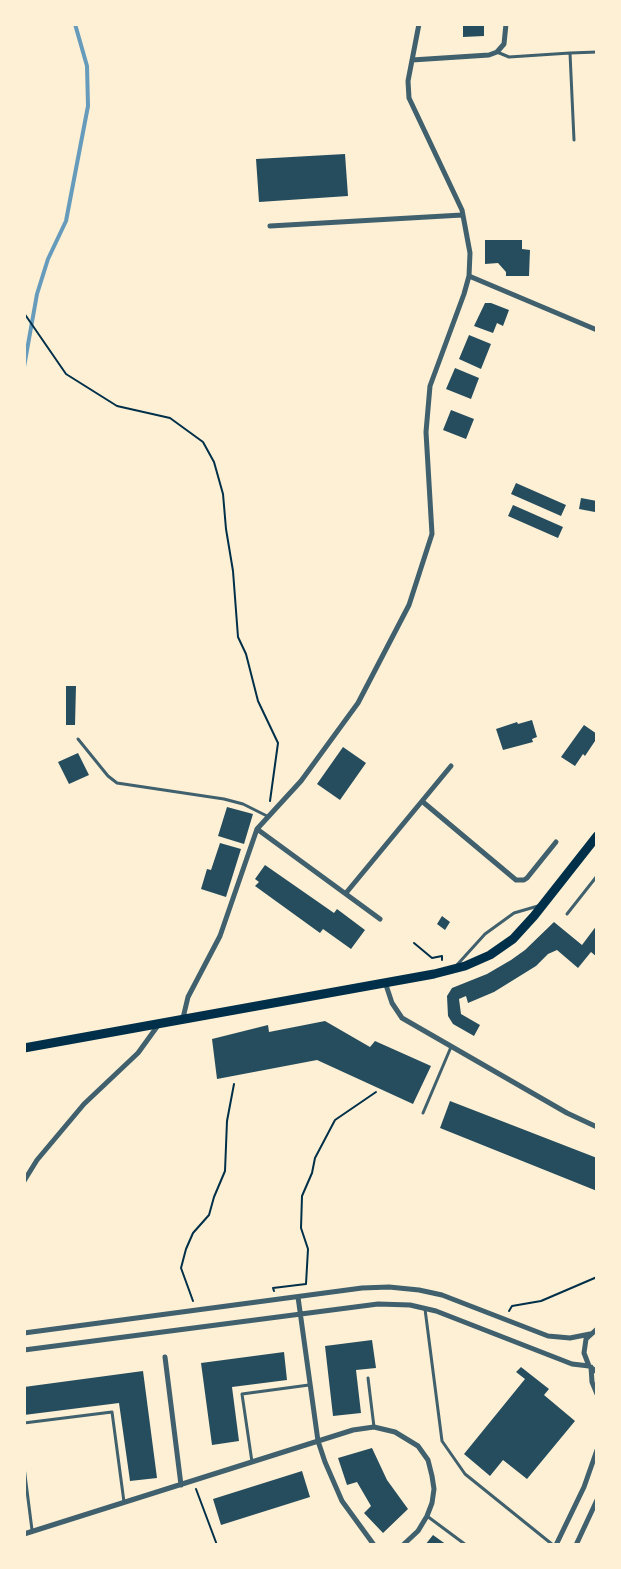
<!DOCTYPE html>
<style>
body{margin:0}
#map{position:relative;width:621px;height:1569px;overflow:hidden;background:#fdf0d5;font-family:"DejaVu Sans",sans-serif}
canvas{display:block}
.frame{position:absolute;inset:0;border:26px solid #fdf0d5;pointer-events:none}
</style>
<div id="map">
<canvas width="621" height="1569"></canvas>
<div class="frame"></div>
</div>
<script>
const context = document.querySelector('canvas').getContext('2d');
context.lineJoin = 'round';
const shape = rows => new Path2D(rows.map(r => 'M' + r).join(''));
function stroke(path, color, width, dash) { context.strokeStyle = color; context.lineWidth = width; context.lineCap = dash ? 'butt' : 'round'; context.setLineDash(dash || []); context.stroke(path); }
function paint(path, color) { context.fillStyle = color; context.fill(path, 'evenodd'); }
stroke(shape([
 [24,367,37,294,48,259,66,221,88,106,87,66,75,24]
]), '#669bbc', 4);
paint(shape([
 [463,24,484,24,484,36,463,37],
 [345,154,348,196,259,202,256,159],
 [485,240,522,240,522,249,530,250,529,276,506,276,506,272,498,263,485,264],
 [485,303,491,303,509,310,503,326,497,323,493,333,474,326],
 [469,335,491,344,481,369,459,359],
 [455,368,479,378,471,399,446,389],
 [451,410,474,419,466,439,443,430],
 [516,483,566,505,561,516,511,494],
 [581,498,597,501,595,512,579,509],
 [513,505,563,527,558,538,508,516],
 [66,686,76,686,75,725,66,725],
 [532,720,537,737,532,739,533,742,503,750,496,729,517,722,518,724],
 [584,725,597,734,597,738,585,756,583,754,575,766,561,757],
 [343,747,366,763,340,800,317,784],
 [78,753,89,775,69,784,58,762],
 [227,807,253,814,244,844,218,836],
 [220,843,241,849,226,897,201,889,207,869,211,870],
 [265,865,334,913,337,909,365,930,351,949,323,929,320,933,255,886,259,882,255,879],
 [442,916,450,922,445,930,437,924],
 [554,922,582,945,597,925,597,957,591,952,578,968,557,950,548,954,536,966,494,992,468,1003,466,996,459,999,461,1014,480,1025,474,1036,453,1024,448,1016,447,996,452,988,487,974,511,960,525,950],
 [325,1021,370,1047,375,1041,431,1066,413,1104,317,1060,217,1079,212,1039,268,1025,269,1032],
 [450,1101,597,1158,597,1191,440,1128],
 [372,1340,376,1368,356,1370,361,1413,333,1416,325,1346],
 [284,1352,287,1380,232,1387,239,1441,212,1445,201,1363],
 [521,1367,549,1389,544,1395,575,1421,527,1479,503,1460,490,1476,464,1454,525,1379,516,1372],
 [143,1371,157,1478,130,1481,119,1403,24,1415,24,1387],
 [372,1448,387,1480,408,1509,383,1533,364,1513,371,1506,357,1482,347,1485,338,1458],
 [302,1471,310,1497,221,1525,213,1499],
 [433,1535,447,1545,425,1545]
]), '#264d5e');
stroke(shape([
 [24,313,66,374,117,406,170,418,203,442,214,462,223,494,226,529,233,571,238,637,246,654,258,701,278,743,270,801],
 [414,943,432,958,442,956,442,960],
 [274,1291,273,1288,306,1284,308,1249,301,1228,302,1196,312,1173,315,1158,335,1120,376,1092],
 [193,1301,181,1268,186,1249,193,1233,209,1215,214,1197,225,1171,227,1121,234,1084],
 [509,1311,512,1306,541,1301,597,1277],
 [196,1489,217,1545]
]), '#003049', 2);
stroke(shape([
 [497,52,509,57,570,53,574,140],
 [570,53,597,52],
 [78,739,108,776,117,783,224,799,243,804,267,816],
 [567,914,597,876],
 [456,966,485,934,514,913,538,906],
 [423,1113,451,1047],
 [425,1309,442,1441,465,1474,553,1545],
 [368,1378,374,1427],
 [24,1423,112,1412,124,1502],
 [252,1462,242,1394,309,1385],
 [24,1467,32,1530],
 [427,1516,466,1545]
]), '#3f606c', 3);
stroke(shape([
 [412,60,489,55,497,52,504,44,506,24],
 [270,226,462,215],
 [469,276,597,330],
 [423,802,516,880,524,880,527,878,556,842],
 [257,829,380,919],
 [346,893,451,766],
 [385,982,392,1003,402,1018,567,1113,597,1127],
 [183,1018,188,997,220,936,257,829,301,781,358,703,409,605,432,534,426,432,430,386,464,294,469,276,470,253,462,210,409,98,408,81,419,24],
 [24,1181,37,1160,84,1104,138,1053,159,1024],
 [298,1297,318,1441,325,1462,342,1501,374,1545],
 [597,1329,586,1339,584,1353,589,1366,597,1372],
 [24,1333,362,1288,389,1287,419,1290,442,1295,548,1336,570,1338,590,1334],
 [24,1350,378,1304,410,1305,436,1311,572,1364,589,1366],
 [165,1357,181,1485],
 [591,1367,592,1382,597,1394],
 [24,1534,353,1430,374,1427,395,1432,418,1446,428,1460,432,1476,434,1489,432,1503,427,1516,418,1531,403,1545],
 [556,1545,584,1487,597,1450],
 [576,1545,597,1500]
]), '#3f606c', 5);
stroke(shape([
 [24,1048,434,974,465,966,490,955,513,939,534,916,597,836]
]), '#003049', 9);
</script>
